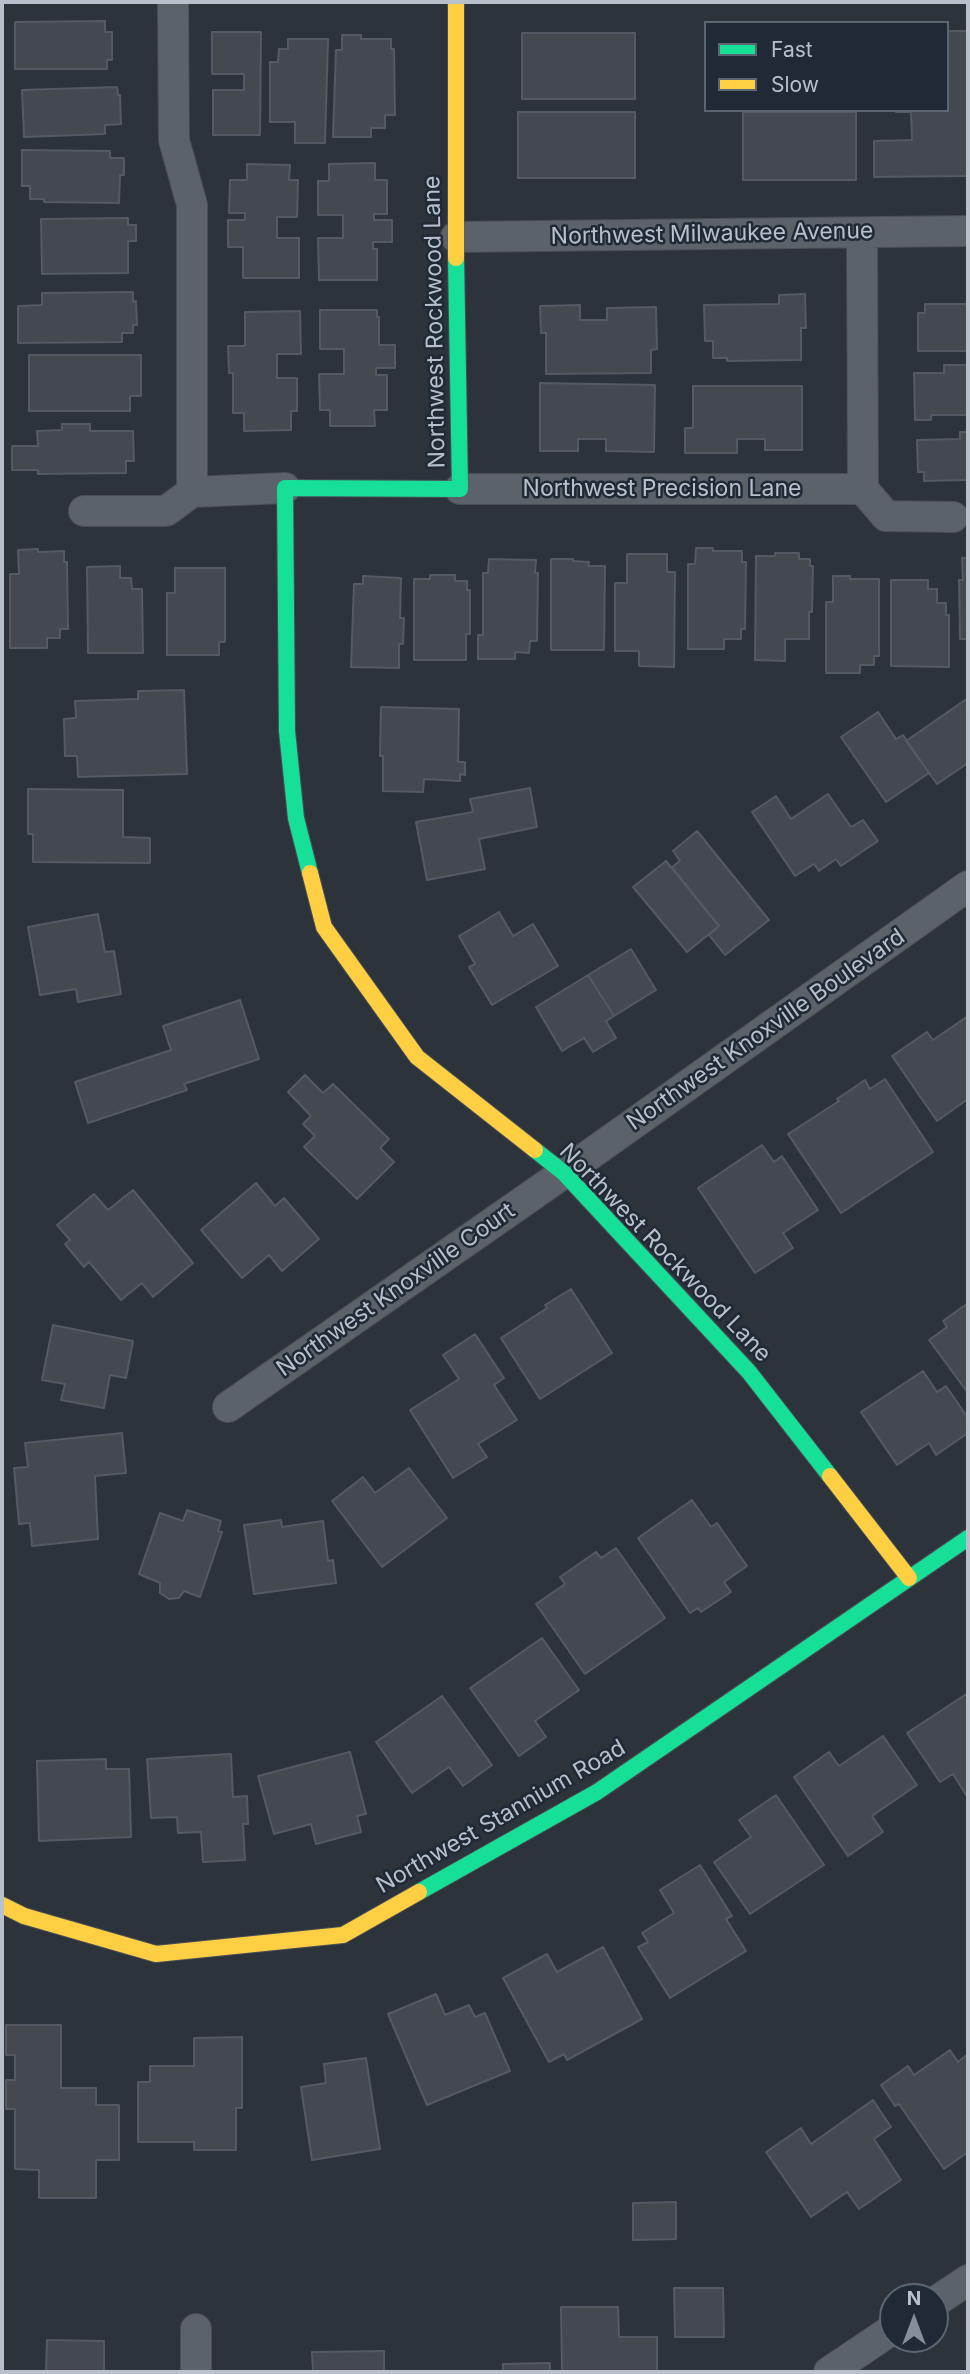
<!DOCTYPE html>
<style>
body{margin:0}
#map{position:relative;width:970px;height:2374px;overflow:hidden;background:#2c333b;font-family:Inter,sans-serif}
canvas{display:block}
.frame{position:absolute;inset:0;border:4px solid #b7c0cb;pointer-events:none}
.legend{position:absolute;left:704px;top:21px;width:245px;height:91px;box-sizing:border-box;background:#1f2a36;border:2px solid #5c6672;margin:0;padding:9px 12px;list-style:none;font-size:21px;color:#b7c0cb}
.legend li{display:flex;align-items:center;gap:14px;height:35px}
.legend b{width:35px;border:2px solid #5c6672}
.north{position:absolute;left:879px;top:2283px;width:70px;height:70px;box-sizing:border-box;background:#1f2a36;border:2px solid #5c6672;border-radius:50%;rotate:0deg;font-size:19px;font-weight:700;line-height:28px;text-align:center;color:#b7c0cb}
.north::after{content:'';display:block;margin:auto;width:24px;height:32px;background:#868f99;clip-path:polygon(50% 0,100% 100%,50% 72%,0 100%)}
</style>
<div id="map">
<canvas width="970" height="2374"></canvas>
<div class="frame"></div>
<ul class="legend">
<li><b style="height:9px;background:#16e098"></b>Fast</li>
<li><b style="height:9px;background:#ffcf43"></b>Slow</li>
</ul>
<div class="north">N</div>
</div>
<script>
const context = document.querySelector('canvas').getContext('2d');
context.lineJoin = 'round';
function paint(path, color) { context.fillStyle = color; context.fill(path, 'evenodd'); }
const shape = rows => new Path2D(rows.map(r => 'M' + r).join(''));
function stroke(path, color, width, dash) { context.strokeStyle = color; context.lineWidth = width; context.lineCap = dash ? 'butt' : 'round'; context.setLineDash(dash || []); context.stroke(path); }
function drawText(font, color, halo, rows, align = 'center') {
  context.font = font + ' Inter,sans-serif'; context.lineWidth = 5; context.setLineDash([]); context.textBaseline = 'middle'; context.strokeStyle = halo; context.fillStyle = color; for (const [text, x, y, turn = 0] of rows) {
    context.save(); context.translate(x, y); context.rotate((+turn || 0) * Math.PI / 180); context.textAlign = isNaN(turn) ? turn : align; if (halo) context.strokeText(text, 0, 0); context.fillText(text, 0, 0); context.restore();
  }
}
const building = shape([
 [518,2,635,2,635,3,518,3,518,2],
 [105,21,105,32,112,32,112,60,107,60,107,69,15,69,15,22,105,21],
 [947,31,968,31,968,176,874,177,874,141,912,140,911,112,896,112,896,110,947,110,947,31],
 [212,32,261,32,260,135,213,135,213,90,244,90,244,74,212,74,212,32],
 [522,33,635,33,635,99,522,99,522,33],
 [342,35,361,35,361,39,391,39,391,49,394,49,395,115,385,115,385,128,371,128,371,137,333,137,336,50,342,50,342,35],
 [288,39,328,39,325,143,295,143,295,122,270,122,270,62,278,62,279,49,288,49,288,39],
 [117,87,118,95,120,95,121,124,105,125,105,134,24,137,22,90,117,87],
 [518,112,635,112,635,178,518,178,518,112],
 [743,112,856,112,856,180,743,180,743,112],
 [22,150,110,151,110,158,124,158,124,175,120,175,119,203,44,202,44,199,30,199,30,186,22,186,22,150],
 [375,163,375,180,387,180,387,214,374,214,374,220,392,220,392,242,373,242,373,249,377,249,377,280,319,280,318,238,343,238,343,215,318,215,318,181,329,181,329,164,375,163],
 [247,164,290,165,289,180,298,180,297,217,277,217,277,238,299,238,299,278,243,278,243,247,228,247,228,220,245,220,245,213,229,213,230,180,247,180,247,164],
 [128,218,128,225,136,225,136,241,128,241,128,273,42,274,41,219,128,218],
 [133,292,133,302,136,301,137,325,133,325,133,333,122,333,122,342,18,343,18,306,42,305,42,293,133,292],
 [805,294,806,328,801,328,801,360,727,361,727,358,713,358,713,341,705,341,704,305,779,304,779,295,805,294],
 [925,304,968,304,968,351,918,351,918,313,925,313,925,304],
 [580,305,580,320,607,320,607,308,656,307,657,349,651,350,651,373,546,374,546,333,541,333,540,306,580,305],
 [320,310,377,310,377,317,379,317,379,345,395,345,395,368,376,368,376,375,387,375,387,410,374,410,375,426,330,426,330,410,320,410,319,374,344,374,344,349,320,349,320,310],
 [300,311,301,354,277,354,277,378,297,378,297,411,291,411,291,430,244,431,244,413,233,413,233,373,229,373,228,346,245,346,245,312,300,311],
 [29,355,141,355,141,396,130,396,130,411,29,411,29,355],
 [944,365,968,365,968,415,931,415,931,420,915,420,914,373,944,373,944,365],
 [540,383,655,385,654,452,606,451,606,439,578,439,578,451,540,451,540,383],
 [693,386,802,386,802,450,765,450,765,439,737,439,737,453,685,453,685,428,693,428,693,386],
 [62,424,90,424,90,431,133,431,134,461,126,461,126,473,38,474,38,470,12,470,12,446,38,446,37,431,62,430,62,424],
 [960,432,968,432,968,480,924,481,924,472,918,472,917,440,960,439,960,432],
 [696,548,713,548,713,551,742,551,742,562,746,562,745,629,741,629,741,639,724,639,724,649,688,649,688,564,695,564,696,548],
 [38,549,38,552,64,551,64,562,67,562,68,629,60,629,60,638,47,638,47,648,10,648,10,574,19,574,18,550,38,549],
 [775,553,799,553,799,559,810,559,810,566,813,566,812,612,809,612,809,639,785,639,785,661,755,660,756,556,775,556,775,553],
 [627,554,667,554,667,572,675,572,674,667,639,666,639,651,615,651,615,583,627,583,627,554],
 [962,558,968,558,968,639,960,639,959,580,963,580,962,558],
 [489,559,536,560,535,573,538,573,537,641,530,641,529,653,515,652,515,659,478,659,478,635,483,635,483,573,488,573,489,559],
 [551,559,573,559,573,561,589,562,588,566,605,566,604,650,551,650,551,559],
 [120,566,120,578,131,578,132,589,142,589,143,653,88,653,87,567,120,566],
 [175,568,225,568,225,642,219,642,219,655,167,655,167,593,175,593,175,568],
 [430,575,455,575,455,581,467,581,467,590,470,590,470,634,466,634,466,660,414,660,414,579,430,579,430,575],
 [363,576,401,578,400,618,404,618,403,644,399,644,399,668,351,667,354,584,363,584,363,576],
 [833,576,850,576,850,579,879,579,879,656,874,656,874,665,860,665,860,673,826,673,826,602,833,602,833,576],
 [891,580,928,580,928,589,937,589,937,603,946,603,946,615,949,615,949,667,891,666,891,580],
 [184,690,187,774,78,777,77,756,65,756,64,719,76,718,75,701,138,699,138,691,184,690],
 [968,698,968,763,937,784,906,741,968,698],
 [381,707,459,709,458,762,465,762,465,775,460,774,460,781,424,779,423,792,383,791,383,756,380,756,381,707],
 [878,712,896,739,903,735,929,773,886,802,841,737,878,712],
 [530,788,537,827,479,839,485,869,427,880,416,822,473,812,470,799,530,788],
 [28,789,123,790,123,837,150,838,150,863,33,862,33,834,28,834,28,789],
 [828,794,851,827,863,820,878,841,841,866,836,859,819,871,814,864,795,876,752,812,776,796,791,819,828,794],
 [697,831,769,920,725,955,709,935,719,926,672,867,680,861,673,851,697,831],
 [666,861,719,926,687,952,633,887,666,861],
 [499,912,513,936,533,924,558,966,492,1005,469,967,475,964,459,936,499,912],
 [98,914,105,952,114,951,121,994,78,1002,76,989,40,995,28,927,98,914],
 [631,949,656,990,614,1016,588,975,631,949],
 [588,975,614,1016,606,1021,616,1038,593,1052,584,1038,562,1051,536,1007,588,975],
 [240,1000,259,1059,184,1084,187,1090,88,1123,75,1082,171,1050,163,1026,240,1000],
 [968,1016,968,1099,937,1121,892,1056,927,1032,933,1040,968,1016],
 [305,1075,323,1093,333,1084,389,1139,380,1148,394,1162,357,1199,304,1147,315,1136,303,1124,311,1116,288,1092,305,1075],
 [885,1079,933,1152,841,1213,788,1134,839,1101,837,1099,865,1080,870,1089,885,1079],
 [762,1145,774,1162,782,1156,818,1210,783,1233,793,1248,755,1273,698,1188,762,1145],
 [256,1183,275,1206,284,1198,319,1239,282,1271,269,1255,242,1278,201,1230,256,1183],
 [133,1190,193,1263,153,1297,142,1283,121,1300,89,1262,84,1267,65,1244,70,1240,57,1225,94,1194,108,1210,133,1190],
 [571,1289,612,1353,540,1399,501,1338,547,1308,545,1305,571,1289],
 [968,1303,968,1393,929,1340,947,1327,943,1321,968,1303],
 [53,1325,133,1341,126,1378,110,1375,104,1408,61,1400,65,1384,42,1380,53,1325],
 [475,1334,504,1378,494,1385,517,1420,478,1444,487,1457,453,1478,410,1410,459,1379,443,1355,475,1334],
 [923,1371,937,1392,946,1386,968,1418,968,1433,936,1455,929,1443,897,1465,861,1412,923,1371],
 [122,1433,126,1473,95,1476,98,1539,32,1546,30,1523,19,1524,14,1468,28,1467,25,1443,122,1433],
 [409,1468,447,1518,382,1567,332,1501,363,1477,375,1493,409,1468],
 [692,1500,711,1527,717,1523,747,1566,724,1582,731,1592,701,1612,698,1608,690,1613,638,1538,692,1500],
 [187,1510,221,1521,218,1531,222,1532,200,1597,184,1591,179,1598,169,1599,160,1593,160,1583,139,1574,160,1513,183,1521,187,1510],
 [281,1520,282,1527,323,1521,328,1561,333,1560,336,1583,254,1594,244,1525,281,1520],
 [616,1548,665,1618,585,1674,536,1604,565,1584,560,1577,596,1552,601,1558,616,1548],
 [542,1638,579,1690,535,1721,546,1737,519,1756,470,1688,542,1638],
 [968,1693,968,1798,953,1774,940,1782,907,1733,968,1693],
 [442,1696,492,1765,463,1786,449,1767,412,1793,376,1742,442,1696],
 [883,1736,917,1785,872,1816,883,1832,848,1856,794,1777,829,1752,839,1766,883,1736],
 [350,1752,366,1814,357,1816,361,1832,316,1844,311,1824,274,1834,258,1776,350,1752],
 [231,1754,233,1797,247,1796,248,1824,243,1824,245,1860,203,1862,201,1832,178,1833,177,1817,151,1818,147,1759,231,1754],
 [106,1759,106,1769,129,1769,131,1837,39,1841,37,1761,106,1759],
 [776,1795,824,1865,750,1914,714,1862,751,1837,739,1820,776,1795],
 [700,1865,732,1916,726,1919,746,1951,670,1998,638,1947,648,1942,642,1933,674,1913,660,1890,700,1865],
 [603,1947,642,2019,567,2060,564,2054,549,2062,503,1978,547,1954,557,1972,603,1947],
 [436,1994,445,2015,469,2005,475,2017,485,2013,510,2071,427,2105,388,2014,436,1994],
 [6,2025,61,2025,61,2088,96,2088,96,2105,119,2105,119,2160,96,2160,96,2198,39,2198,39,2170,15,2169,15,2109,6,2109,6,2080,15,2080,15,2055,6,2055,6,2025],
 [242,2037,242,2108,236,2108,236,2150,194,2150,194,2142,138,2142,138,2082,150,2082,150,2066,194,2066,194,2038,242,2037],
 [950,2050,958,2062,968,2054,968,2152,944,2169,899,2104,895,2106,881,2085,908,2066,914,2075,950,2050],
 [366,2058,380,2149,312,2160,301,2087,326,2083,324,2064,366,2058],
 [873,2100,891,2127,874,2139,901,2180,859,2209,847,2192,811,2217,766,2152,801,2128,811,2144,873,2100],
 [676,2202,676,2239,633,2240,633,2203,676,2202],
 [674,2288,723,2288,724,2337,675,2337,674,2288],
 [561,2307,618,2307,619,2337,657,2337,657,2372,562,2372,561,2307],
 [47,2340,104,2341,104,2372,46,2372,47,2340],
 [384,2351,384,2372,313,2372,312,2352,384,2351],
 [550,2363,550,2372,503,2372,503,2364,550,2363]
]);
paint(building, '#43494f');
stroke(building, '#545a63', 2);
const street = shape([
 [173,2,174,140,192,205,192,492,285,488],
 [862,233,863,489],
 [456,237,968,231],
 [460,489,863,489,886,516,953,517],
 [84,511,166,511,192,492],
 [228,1407,564,1173,968,886],
 [935,2302,968,2280],
 [196,2372,196,2329],
 [829,2372,893,2329]
]);
const fast = shape([
 [310,873,296,818,287,731,285,488,460,489,456,258],
 [535,1150,564,1173,749,1372,830,1476],
 [419,1892,597,1792,968,1538]
]);
const slow = shape([
 [456,2,456,258],
 [310,873,324,927,417,1057,535,1150],
 [830,1476,909,1578],
 [2,1905,24,1916,156,1954,343,1935,419,1892]
]);
stroke(street, '#4a4f55', 32);
stroke(fast, '#4a4f55', 18);
stroke(slow, '#4a4f55', 18);
stroke(street, '#5c6269', 30);
stroke(fast, '#16e098', 16);
stroke(slow, '#ffcf43', 16);
drawText('23px', '#b7c0cb', '#1f2a36', [
 ["Northwest Milwaukee Avenue",712,234,-1],
 ["Northwest Rockwood Lane",435,322,-91],
 ["Northwest Precision Lane",662,489],
 ["Northwest Knoxville Boulevard",766,1030,-35],
 ["Northwest Rockwood Lane",665,1253,46],
 ["Northwest Knoxville Court",396,1290,-35],
 ["Northwest Stannium Road",501,1817,-30]
]);
</script>
